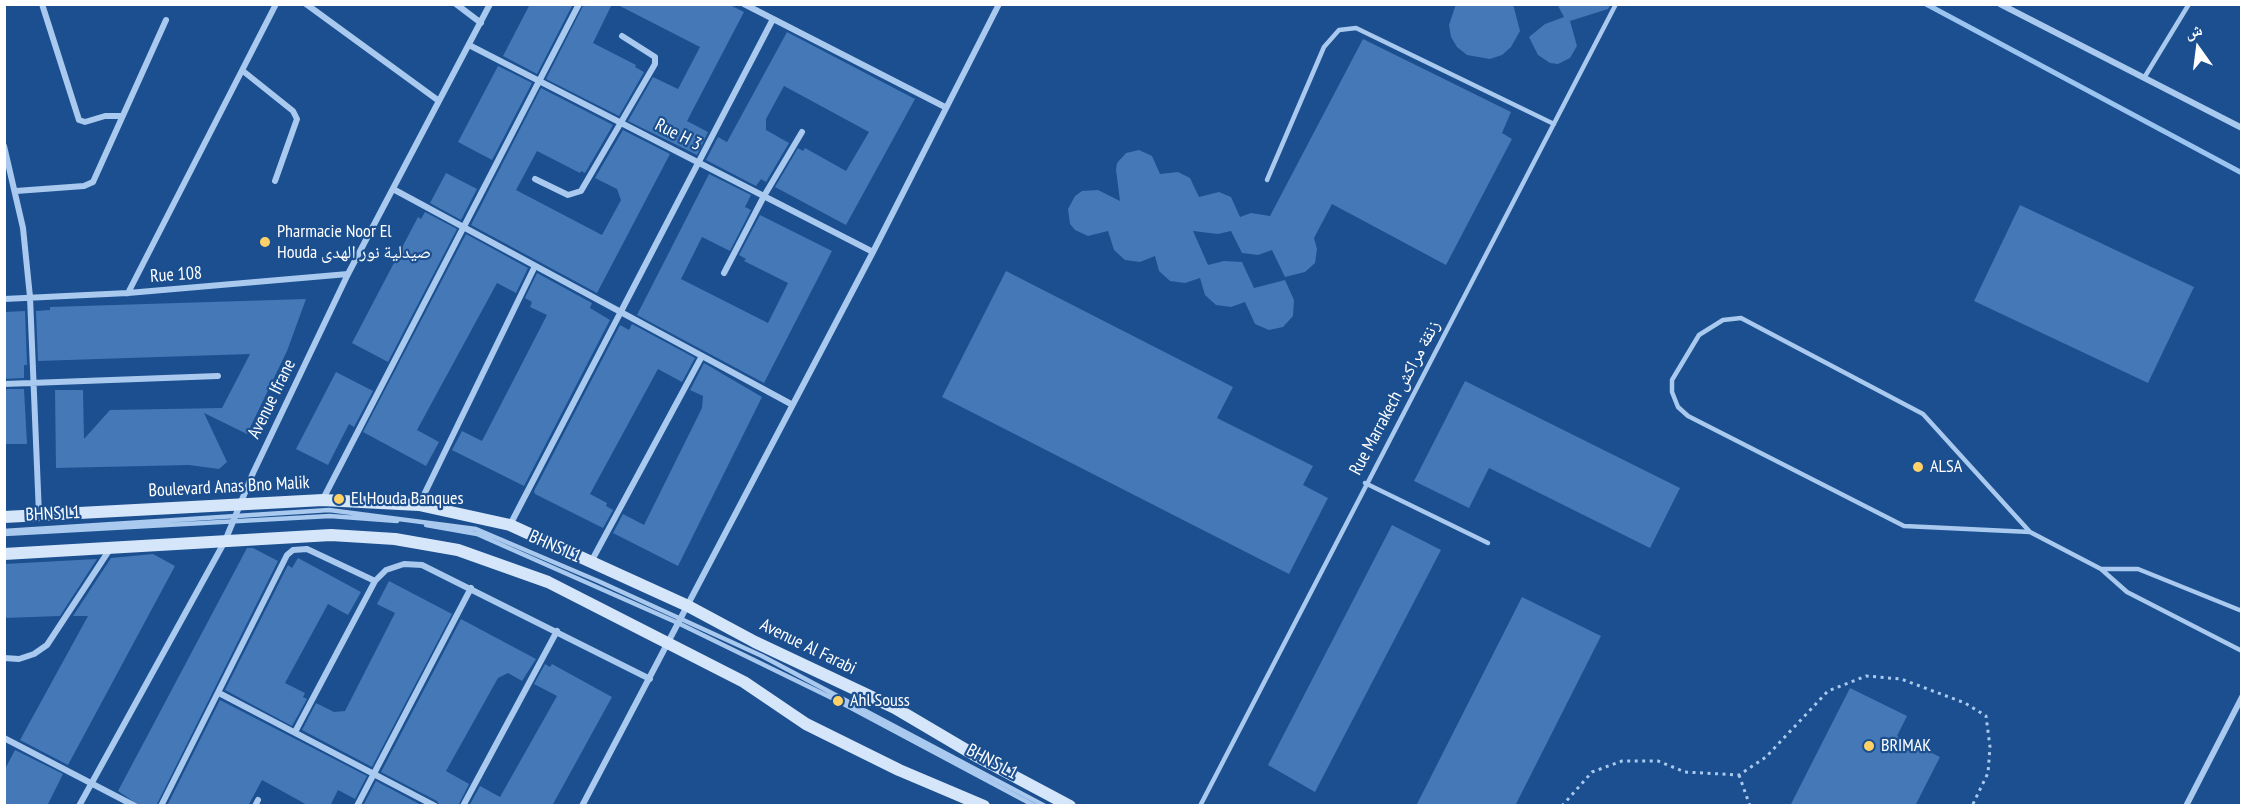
<!DOCTYPE html>
<meta charset="utf-8">
<style>
body{margin:0}
#map{position:relative;width:2246px;height:810px;overflow:hidden;background:#1b4f8f;font-family:"PT Sans Narrow","Noto Naskh Arabic",sans-serif}
canvas{display:block}
.frame{position:absolute;inset:0;border:6px solid #fff;pointer-events:none}
.north{position:absolute;left:2168px;top:18px;width:60px;height:60px;-webkit-text-stroke:4px #1b4f8f;paint-order:stroke;rotate:346deg;font-size:16px;font-weight:700;line-height:24px;text-align:center;color:#fff}
.north::after{content:'';display:block;margin:auto;width:21px;height:27px;background:#fff;clip-path:polygon(50% 0,100% 100%,50% 72%,0 100%)}
</style>
<div id="map">
<canvas width="2246" height="810"></canvas>
<div class="frame"></div>
<div class="north">ش</div>
</div>
<script>
const context = document.querySelector('canvas').getContext('2d');
context.lineJoin = 'round';
const shape = rows => new Path2D(rows.map(r => 'M' + r).join(''));
function stroke(path, color, width, dash) { context.strokeStyle = color; context.lineWidth = width; context.lineCap = dash ? 'butt' : 'round'; context.setLineDash(dash || []); context.stroke(path); }
function paint(path, color) { context.fillStyle = color; context.fill(path, 'evenodd'); }
function drawText(font, color, halo, rows, align = 'center') {
  context.font = font + ' "PT Sans Narrow","Noto Naskh Arabic",sans-serif'; context.lineWidth = 4.5; context.setLineDash([]); context.textBaseline = 'middle'; context.strokeStyle = halo; context.fillStyle = color; for (const [text, x, y, turn = 0] of rows) {
    context.save(); context.translate(x, y); context.rotate((+turn || 0) * Math.PI / 180); context.textAlign = isNaN(turn) ? turn : align; if (halo) context.strokeText(text, 0, 0); context.fillText(text, 0, 0); context.restore();
  }
}
stroke(shape([
 [1926,4,2242,173]
]), '#9cc4f0', 5);
paint(shape([
 [530,4,573,4,537,74,503,56],
 [584,4,612,4,593,43,636,65,635,67,644,72,619,116,546,79],
 [616,4,728,4,744,12,687,121,708,132,697,155,628,121,653,77,678,89,700,47],
 [1456,4,1513,4,1520,31,1511,47,1502,55,1490,59,1467,55,1457,47,1451,37,1449,25],
 [1557,4,1611,4,1608,9,1570,21,1577,46,1570,58,1558,64,1550,63,1538,55,1529,37,1545,24,1564,17],
 [787,32,915,99,846,225,775,187,798,148,803,151,805,148,846,171,869,132,784,86,766,119,766,130,789,143,766,182,761,179,756,186,706,160,718,137,727,142],
 [1363,39,1511,112,1502,133,1512,139,1446,265,1332,204,1314,238,1317,249,1315,263,1305,272,1285,277,1272,250,1258,255,1242,253,1231,231,1218,234,1193,231,1208,265,1224,261,1242,262,1254,288,1285,280,1294,300,1293,316,1283,327,1269,330,1255,324,1245,302,1231,307,1216,305,1205,295,1200,278,1185,283,1170,281,1159,271,1155,256,1140,262,1125,260,1114,250,1108,231,1088,236,1075,230,1070,224,1068,209,1075,196,1082,191,1098,190,1120,201,1116,170,1117,163,1126,153,1139,150,1152,156,1160,174,1178,172,1190,178,1199,197,1219,192,1231,197,1240,217,1251,213,1270,216],
 [498,66,532,83,492,160,458,142],
 [541,88,613,125,585,173,581,171,580,173,537,151,516,190,602,235,621,200,617,189,595,178,623,130,670,154,597,293,471,225],
 [446,173,477,189,461,220,430,203],
 [709,174,751,195,745,207,751,210,730,251,702,237,681,279,768,323,788,283,744,261,746,259,739,255,760,215,832,251,764,383,637,315],
 [2020,205,2194,287,2148,383,1974,301],
 [425,212,457,229,388,362,352,343,418,217,421,219],
 [466,234,528,268,516,293,497,283,417,430,439,442,426,466,363,432],
 [1006,271,1233,387,1217,418,1313,466,1303,485,1328,498,1289,574,942,397],
 [537,273,592,303,590,308,610,320,524,486,452,450,462,431,482,441,547,315,530,307,532,302,525,298],
 [306,299,287,351,247,434,204,413,227,462,219,469,189,465,56,468,55,390,83,390,84,439,110,410,222,408,250,354,38,361,36,311,50,310,50,307],
 [25,311,27,365,24,365,24,378,4,379,4,312],
 [632,324,695,358,682,382,658,369,590,494,607,503,606,506,613,510,603,528,535,494,534,491,620,325,629,330],
 [704,363,762,397,678,566,613,533,623,514,644,525,702,408,703,396,690,390],
 [336,372,373,391,354,427,349,424,328,465,296,449],
 [1465,381,1680,488,1650,548,1489,468,1469,508,1414,481],
 [4,389,24,389,27,444,4,444],
 [1392,525,1441,550,1315,792,1268,765],
 [247,548,253,548,278,561,156,806,140,806,118,791],
 [153,554,175,566,68,765,20,740,88,616,73,616,111,558],
 [298,558,361,592,348,615,328,604,285,683,305,693,303,697,307,699,292,726,225,690,288,565,292,568],
 [97,559,60,616,4,618,4,564],
 [389,581,452,614,372,767,302,730,316,703,334,712,345,711,395,613,377,604],
 [1522,597,1601,636,1515,806,1416,806],
 [461,619,536,659,522,681,508,673,498,678,446,771,469,784,458,806,440,806,437,801,381,772],
 [545,664,550,667,552,664,612,697,552,806,469,806,480,786,500,797,557,696,534,684],
 [1850,688,1907,716,1897,736,1940,757,1915,806,1790,806],
 [220,700,367,776,355,799,338,790,330,806,309,806,262,780,248,806,167,806],
 [15,750,63,774,47,806,4,806,4,771],
 [376,781,423,806,367,806,364,804]
]), '#4478b7');
stroke(shape([
 [1739,775,1750,806],
 [1562,806,1592,772,1622,761,1658,761,1685,772,1739,775,1766,757,1828,691,1866,676,1901,679,1965,703,1986,716,1990,747,1988,773,1972,806]
]), '#a9c9ee', 3, [3, 4.5]);
stroke(shape([
 [2144,78,2189,4],
 [1267,180,1324,47,1339,30,1356,28,1554,124],
 [1365,483,1488,543],
 [426,525,477,534,678,623,838,701,1035,806],
 [4,531,329,510,476,529,598,581,762,656,1045,806],
 [2030,532,1923,414,1741,318,1723,320,1699,335,1672,380,1672,392,1678,407,1688,416,1904,526,2030,532,2101,569,2127,592,2242,651],
 [4,534,330,516,397,521],
 [2101,569,2138,569,2242,611],
 [1200,806,1616,4]
]), '#a9c9ee', 4.5);
stroke(shape([
 [42,4,79,120,85,122,105,116,121,116],
 [306,4,439,101],
 [456,4,481,23],
 [744,4,945,107],
 [2000,4,2242,128],
 [469,45,873,252],
 [243,71,293,111,297,119,275,181],
 [4,146,23,228,30,297,39,515],
 [535,179,568,195,581,191,655,64,655,57,622,36],
 [393,189,791,404],
 [16,191,84,186,93,182,166,20],
 [724,273,764,196,802,132],
 [128,293,276,4],
 [4,299,128,293,348,274],
 [4,384,218,376],
 [323,499,579,4],
 [419,505,535,266],
 [510,525,773,19],
 [591,562,702,356],
 [375,581,386,570,404,564,422,565,650,679],
 [4,658,19,659,34,654,47,645,110,549],
 [219,693,435,806],
 [4,738,135,806],
 [79,806,225,541,253,473,348,274,490,4],
 [161,806,287,555,293,550,307,549,375,581,295,732],
 [255,806,258,800],
 [357,806,471,588],
 [463,806,557,631],
 [582,806,873,252,999,4],
 [2186,806,2242,697]
]), '#a9c9ee', 6);
stroke(shape([
 [4,517,323,500,419,505,510,525,688,606,755,642,895,708,978,757,1070,806],
 [4,554,331,535,395,539,458,550,548,582,744,682,806,724,899,770,984,806]
]), '#d6e6fa', 12);
for (const [x, y, r, color] of [
 [265,242,6,"#ffd166"],
 [1918,467,6,"#ffd166"],
 [339,499,6,"#ffd166"],
 [838,701,6,"#ffd166"],
 [1869,746,6,"#ffd166"]
]) { const dot = new Path2D(); dot.arc(x, y, r, 0, 2 * Math.PI); context.fillStyle = color; context.fill(dot); stroke(dot, '#1b4f8f', 2); }
drawText('18px', '#fff', '#1b4f8f', [
 ["Rue H 3",678,135,27],
 ["Rue 108",176,275,-4],
 ["Rue Marrakech زنقة مراكش",1395,398,-62],
 ["Avenue Ifrane",272,399,-64],
 ["Boulevard Anas Bno Malik",229,487,-3],
 ["BHNS L1",53,514,-3],
 ["BHNS L1",555,547,24],
 ["Avenue Al Farabi",808,647,26],
 ["BHNS L1",992,762,28]
]);
drawText('18px', '#fff', '#1b4f8f', [
 ["Pharmacie Noor El",277,232],
 ["Houda صيدلية نور الهدى",277,253],
 ["ALSA",1930,467],
 ["El Houda Banques",351,499],
 ["Ahl Souss",850,701],
 ["BRIMAK",1881,746]
], 'left');
</script>
